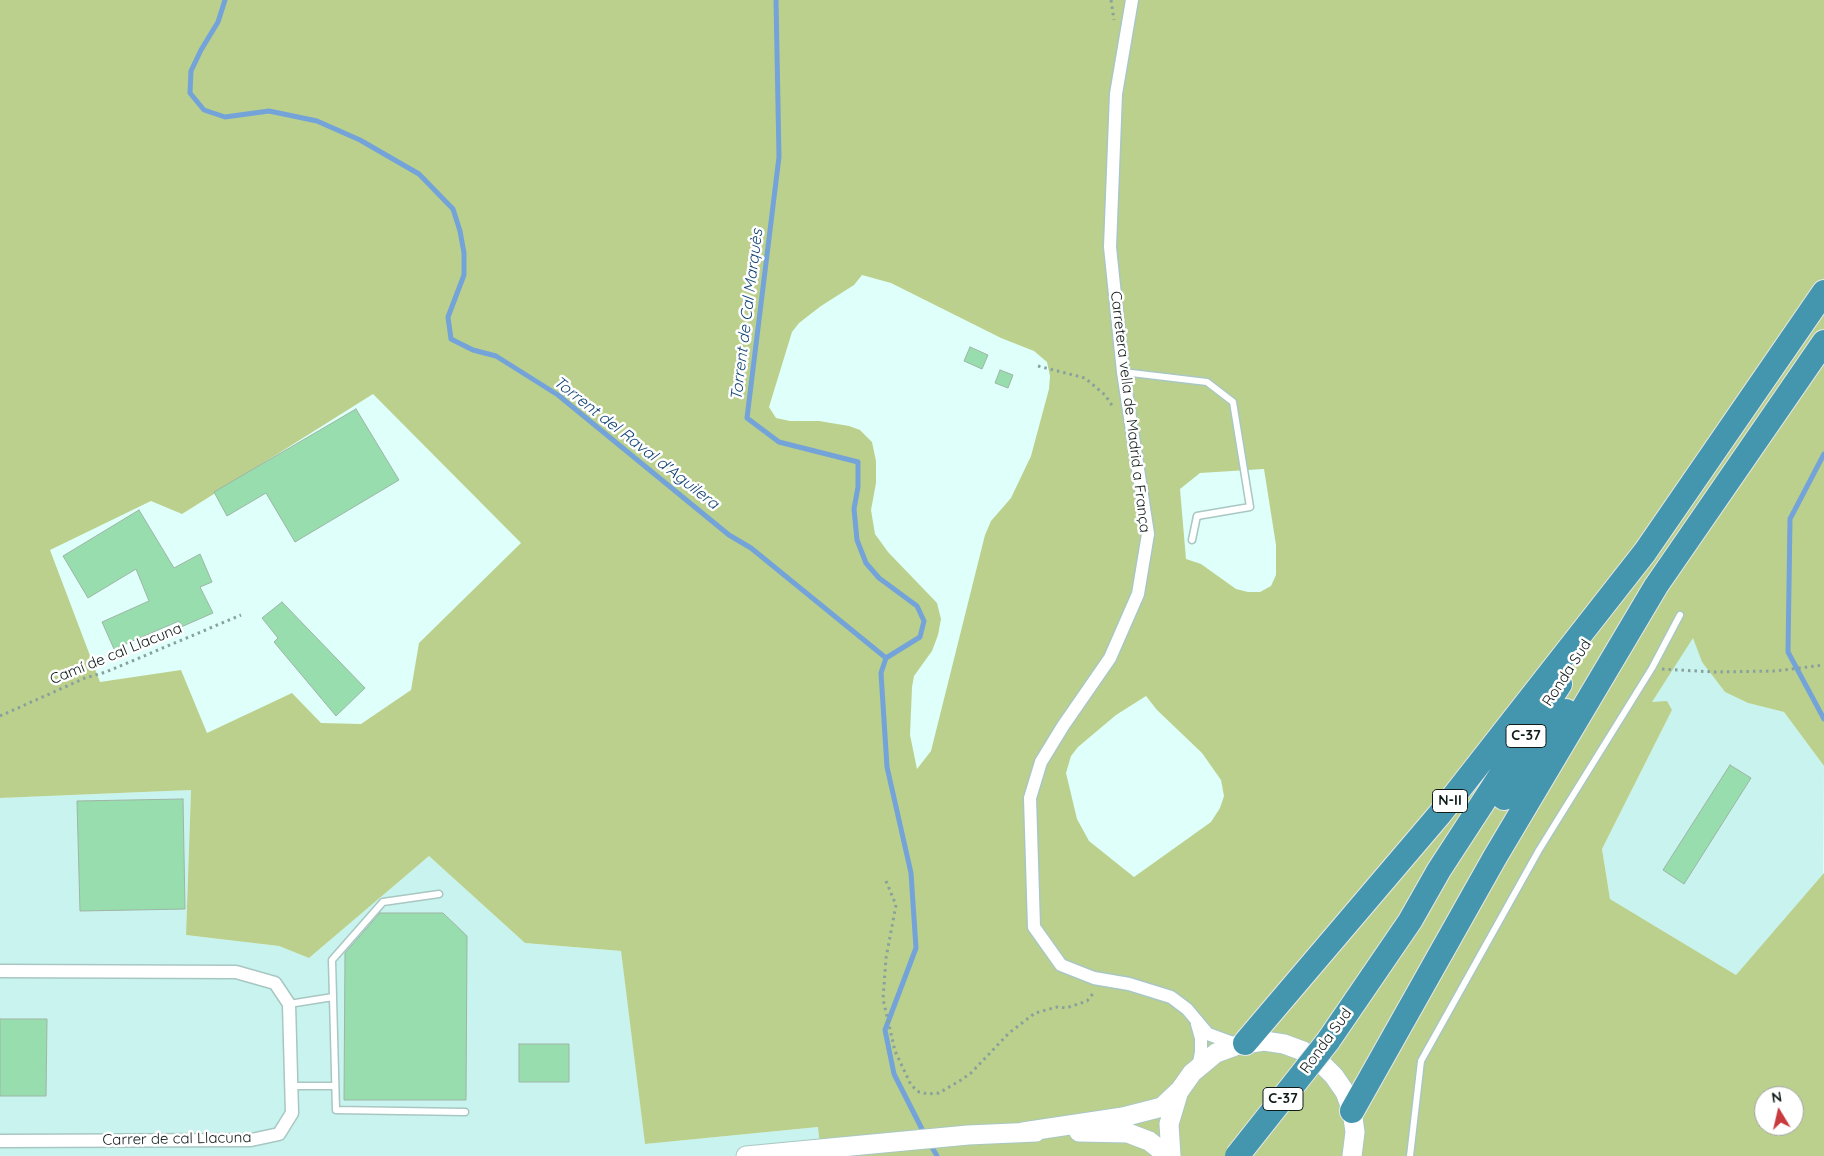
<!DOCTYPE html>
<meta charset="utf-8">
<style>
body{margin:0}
#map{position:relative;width:1824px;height:1156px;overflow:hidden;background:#defffa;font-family:Quicksand,sans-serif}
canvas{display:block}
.north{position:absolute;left:1754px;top:1086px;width:50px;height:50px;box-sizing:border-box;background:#fff;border:1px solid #9fa4a3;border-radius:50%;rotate:351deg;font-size:14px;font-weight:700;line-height:20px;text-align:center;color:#101c1a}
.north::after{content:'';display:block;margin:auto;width:18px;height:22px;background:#c93a3e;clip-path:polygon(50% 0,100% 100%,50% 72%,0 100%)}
</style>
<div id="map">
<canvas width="1824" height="1156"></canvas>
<div class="north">N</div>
</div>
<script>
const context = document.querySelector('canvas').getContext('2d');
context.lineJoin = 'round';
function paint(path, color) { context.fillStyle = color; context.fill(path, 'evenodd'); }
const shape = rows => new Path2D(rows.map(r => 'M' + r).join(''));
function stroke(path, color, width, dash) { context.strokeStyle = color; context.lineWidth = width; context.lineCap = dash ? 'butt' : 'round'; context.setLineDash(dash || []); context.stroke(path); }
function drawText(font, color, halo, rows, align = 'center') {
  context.font = font + ' Quicksand,sans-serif'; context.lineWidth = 5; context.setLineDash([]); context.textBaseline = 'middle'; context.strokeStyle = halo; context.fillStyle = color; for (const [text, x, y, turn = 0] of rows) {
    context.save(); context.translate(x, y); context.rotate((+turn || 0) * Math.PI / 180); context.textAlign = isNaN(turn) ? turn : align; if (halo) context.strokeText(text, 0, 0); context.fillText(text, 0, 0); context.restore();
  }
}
paint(shape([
 [1693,637,1702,662,1725,692,1748,703,1784,712,1824,766,1823,877,1736,975,1610,899,1602,849,1672,710,1651,703],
 [191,790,186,935,279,946,309,958,429,856,525,943,621,951,645,1144,818,1127,821,1156,0,1156,0,798]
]), '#c9f3ee');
paint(shape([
 [0,0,1824,0,1824,766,1784,712,1748,703,1725,692,1702,662,1693,638,1652,702,1667,701,1672,710,1602,849,1610,899,1736,975,1824,873,1824,1156,821,1156,818,1127,645,1144,621,951,525,943,429,856,309,958,279,946,186,935,191,790,0,798],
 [862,275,891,283,1001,338,1034,351,1047,362,1050,376,1049,389,1031,456,1011,498,991,521,985,535,931,751,917,769,910,735,912,687,914,676,932,651,938,635,941,619,937,603,888,552,875,534,871,510,876,483,876,461,872,442,860,430,849,426,819,421,790,421,776,418,769,407,792,332,799,323,821,306,854,285],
 [373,394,521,543,419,643,411,690,361,724,321,723,292,693,207,733,181,670,100,682,50,550,151,501,182,514],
 [1264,469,1276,545,1276,575,1271,586,1260,592,1248,592,1236,589,1201,564,1186,559,1180,489,1200,473],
 [1146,696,1157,710,1202,753,1221,780,1224,796,1220,808,1211,822,1134,877,1089,841,1077,819,1066,773,1071,756,1078,747,1116,715],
 [1764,1096,1794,1096,1794,1126,1764,1126]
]), '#bcd08d');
stroke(shape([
 [225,0,218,22,201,50,191,71,190,93,204,110,225,117,269,111,317,121,360,140,419,174,453,209,460,231,464,253,464,275,448,317,451,339,473,350,496,356,558,395,729,535,751,548,886,658],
 [776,0,779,157,747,418,779,442,858,462,858,487,854,509,857,540,866,563,879,578,917,606,924,621,920,637,886,658],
 [1824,454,1790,519,1788,652,1824,719],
 [886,658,881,673,887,767,911,873,916,948,885,1030,894,1074,925,1135],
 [929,1142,937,1156]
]), '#73a3d8', 5);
const building = shape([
 [970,347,988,355,982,369,964,361,970,347],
 [1000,370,1013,375,1008,388,995,383,1000,370],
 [356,409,399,480,295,542,266,493,227,516,214,492,356,409],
 [139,510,174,568,200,554,212,582,200,587,213,613,181,627,179,621,114,649,102,622,149,601,136,569,88,598,63,556,139,510],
 [282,602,365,688,336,716,274,642,278,638,262,618,282,602],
 [1730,765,1751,778,1684,884,1663,870,1730,765],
 [183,799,185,909,80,911,77,801,183,799],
 [380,913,443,913,467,936,466,1100,344,1100,345,953,380,913],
 [0,1019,47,1019,46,1096,0,1096,0,1019],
 [519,1044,569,1044,569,1082,519,1082,519,1044]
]);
paint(building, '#98ddae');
stroke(building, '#9eb5a5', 1);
const lane = shape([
 [1123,372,1207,382,1233,402,1250,507,1197,516,1192,540],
 [439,894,383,902,332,960,336,1110,465,1112],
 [289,1004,333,997],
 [291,1086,335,1086],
 [1410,1156,1421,1061,1539,850,1652,668,1680,615]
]);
const street = shape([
 [1132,0,1116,94,1110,247,1123,372,1148,534,1138,594,1110,658,1063,726,1041,762,1030,798,1034,927,1061,965,1094,978,1129,984,1171,997,1187,1009,1208,1034,1238,1045],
 [0,971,236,972,275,983,289,1004,292,1113,279,1134,251,1140,0,1141],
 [1197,1024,1201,1038,1201,1052,1198,1068]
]);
const secondary = shape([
 [1023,1132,1123,1117,1162,1107,1180,1090,1192,1073,1216,1053,1238,1045,1264,1041,1284,1044,1303,1051,1320,1062,1334,1076,1345,1092,1352,1111,1355,1132,1352,1156],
 [1079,1132,1128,1133,1149,1141,1168,1156],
 [746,1156,968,1135,1036,1132],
 [1171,1156,1169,1124,1178,1094]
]);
const highway = shape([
 [1504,798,1566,711],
 [1328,1041,1410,921,1439,870,1560,684],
 [1245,1043,1439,815,1645,552,1824,292],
 [1352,1111,1495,857,1656,586,1824,342]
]);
stroke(lane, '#a8c7c3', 9);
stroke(street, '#a8c7c3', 15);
stroke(secondary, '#a8c7c3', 21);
stroke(highway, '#e7e8e8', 26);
stroke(shape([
 [1111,0,1114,20],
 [1038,366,1085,378,1105,395,1113,407],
 [1662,669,1714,672,1775,671,1824,665],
 [0,716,85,678,106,672,241,615],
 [886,881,896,905,886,958,883,999,895,1051,911,1085,919,1092,928,1094,939,1093,961,1080,971,1073,1009,1033,1035,1013,1057,1007,1066,1008,1087,1001,1095,991]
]), '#89a19d', 3, [2.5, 4]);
stroke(lane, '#fff', 6);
stroke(street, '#fff', 12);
stroke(secondary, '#fff', 19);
stroke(highway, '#4396ae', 24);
const highwayBridge = shape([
 [1237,1156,1328,1041]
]);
stroke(highwayBridge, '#e7e8e8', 26, []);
stroke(highwayBridge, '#4396ae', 24);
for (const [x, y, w] of [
 [1526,736,40],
 [1450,801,35],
 [1283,1099,40]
]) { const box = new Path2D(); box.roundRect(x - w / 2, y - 11.5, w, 23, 4); context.fillStyle = '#fff'; context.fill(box); stroke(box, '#101c1a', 1); }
drawText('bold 14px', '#101c1a', null, [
 ["C-37",1526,736],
 ["N-II",1450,801],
 ["C-37",1283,1099]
]);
drawText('15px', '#101c1a', '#fff', [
 ["Carretera vella de Madrid a França",1130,412,83],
 ["Camí de cal Llacuna",116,654,-22],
 ["Ronda Sud",1567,673,-57],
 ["Ronda Sud",1326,1041,-54],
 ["Carrer de cal Llacuna",177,1139,-1]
]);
drawText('italic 16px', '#114475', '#fff', [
 ["Torrent de Cal Marquès",747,315,-83],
 ["Torrent del Raval d'Aguilera",636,443,38]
]);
</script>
